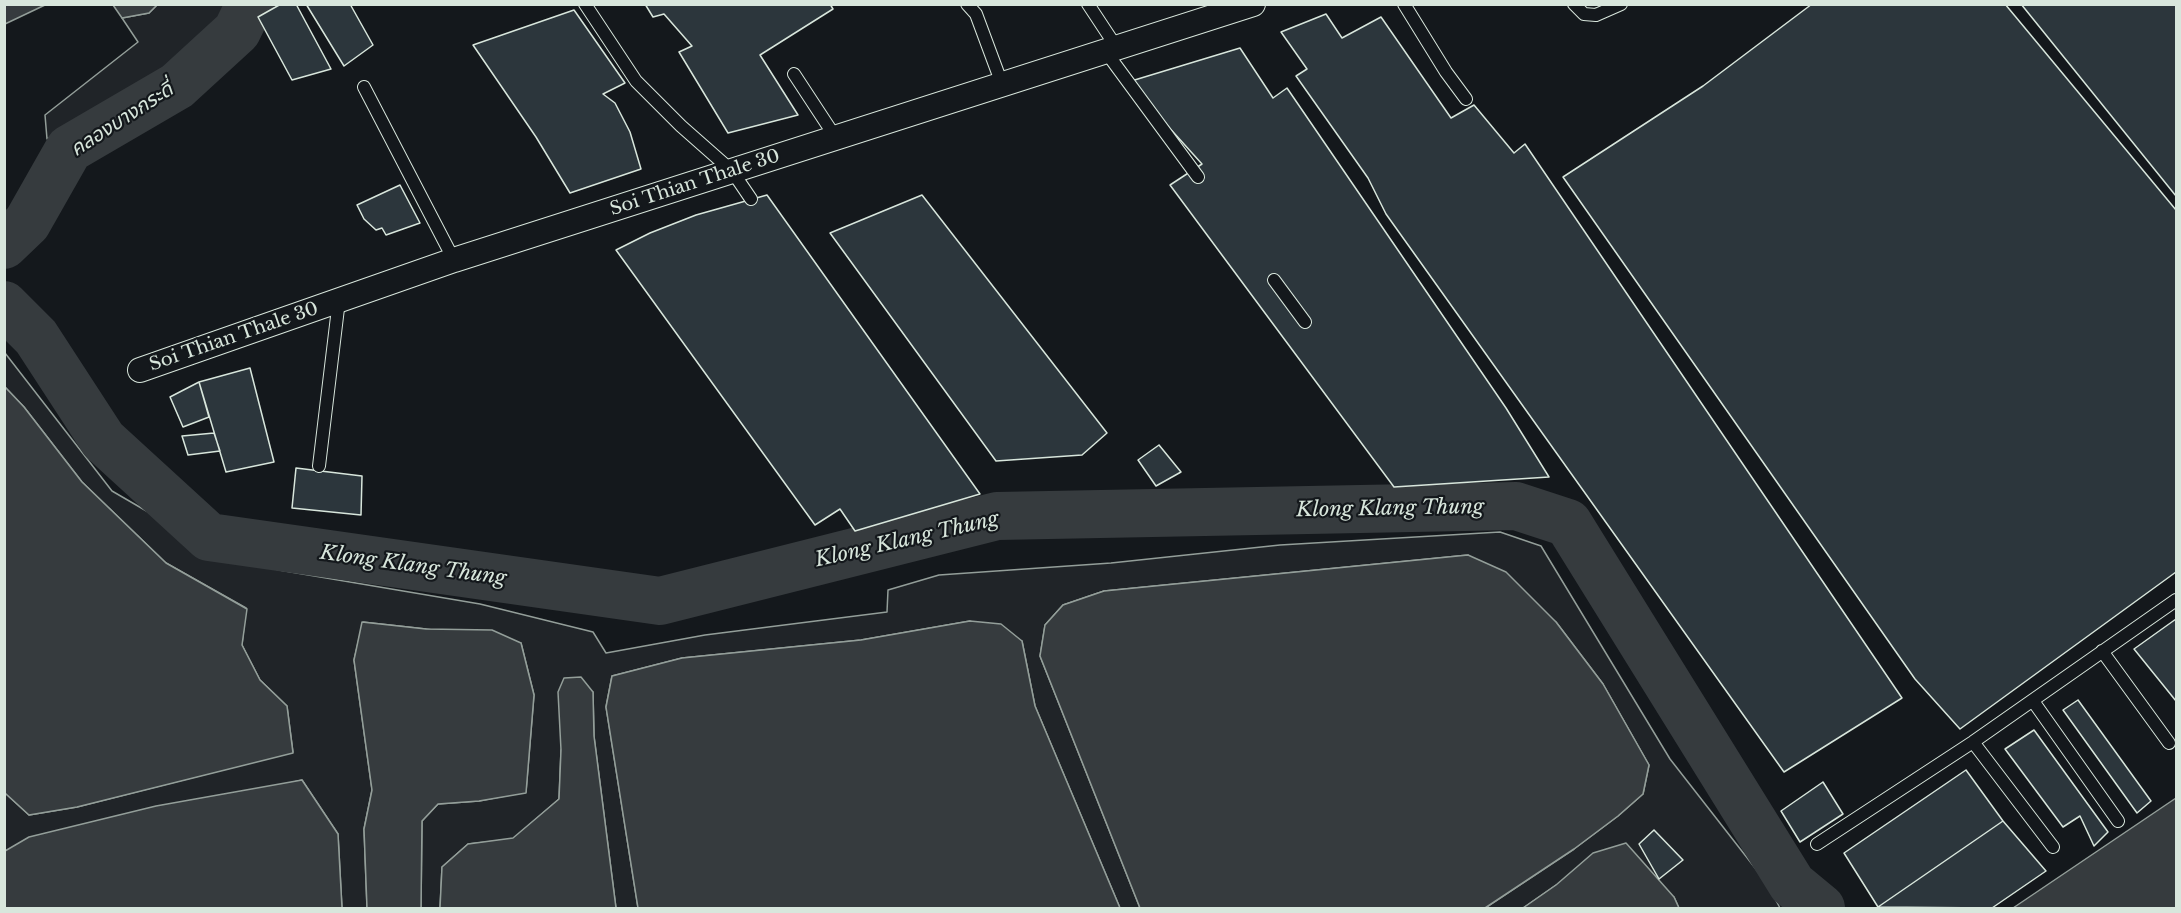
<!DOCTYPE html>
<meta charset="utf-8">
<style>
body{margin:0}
#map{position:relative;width:2181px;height:913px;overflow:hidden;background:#14181c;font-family:"Libre Baskerville",serif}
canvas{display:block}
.frame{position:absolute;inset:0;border:6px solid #d8e6dc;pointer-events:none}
</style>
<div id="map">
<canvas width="2181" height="913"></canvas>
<div class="frame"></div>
</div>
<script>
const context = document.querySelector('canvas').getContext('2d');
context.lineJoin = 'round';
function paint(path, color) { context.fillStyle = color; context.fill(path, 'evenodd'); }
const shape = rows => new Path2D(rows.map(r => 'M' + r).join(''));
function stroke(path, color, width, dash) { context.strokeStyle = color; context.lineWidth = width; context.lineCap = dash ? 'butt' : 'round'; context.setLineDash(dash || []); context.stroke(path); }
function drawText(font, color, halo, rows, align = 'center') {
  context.font = font + ' "Libre Baskerville","Noto Sans Thai",serif'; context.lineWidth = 4.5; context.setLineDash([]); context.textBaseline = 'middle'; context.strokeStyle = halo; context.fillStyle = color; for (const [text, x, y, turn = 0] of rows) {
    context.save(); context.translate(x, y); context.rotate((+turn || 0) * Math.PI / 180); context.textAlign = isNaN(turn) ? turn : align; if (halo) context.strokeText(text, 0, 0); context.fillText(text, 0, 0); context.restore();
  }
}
const green = shape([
 [157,5,234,5,229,13,149,84,47,139,45,115,138,42,122,18,149,13,157,5],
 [5,353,112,491,224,556,279,570,480,604,593,632,606,653,705,635,887,612,888,590,939,575,1111,563,1280,545,1500,532,1541,546,1670,759,1766,882,1780,908,1679,908,1674,897,1556,885,1523,908,1485,908,1574,849,1618,816,1643,794,1649,765,1603,684,1556,622,1468,555,1104,591,1063,605,1045,625,1040,656,1140,908,1120,908,1035,706,1022,641,970,621,861,640,682,658,612,676,606,707,638,908,616,908,594,736,593,692,561,750,559,799,513,839,468,844,442,867,440,908,421,908,422,821,438,804,479,801,526,792,534,695,521,643,426,629,363,622,354,660,372,790,364,829,367,908,342,908,338,834,302,780,5,851,5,793,29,815,77,807,293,752,287,706,260,680,242,645,246,608,166,563,82,482,24,407,5,387,5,353]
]);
paint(green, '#202428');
stroke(green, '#939e99', 1.5);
const water = shape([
 [5,4,45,4,45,5,5,24,5,4],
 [113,5,157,5,149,13,122,18,113,5],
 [5,387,24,407,82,482,166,563,247,609,242,645,260,680,287,706,293,753,77,807,29,815,5,793,5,387],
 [1468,555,1506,572,1556,622,1603,684,1649,765,1643,794,1618,816,1574,849,1485,908,1140,908,1040,656,1045,625,1063,605,1104,591,1468,555],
 [970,621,1001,624,1022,641,1035,706,1120,908,638,908,606,707,612,676,682,658,861,640,970,621],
 [362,622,426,629,492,630,521,643,534,695,526,793,479,801,438,804,422,821,421,908,367,908,364,829,372,790,354,660,362,622],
 [581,677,593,692,594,736,616,908,440,908,442,867,468,844,513,838,559,799,561,750,558,692,564,678,581,677],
 [302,780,338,834,342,908,5,908,5,851,29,837,156,806,302,780],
 [2176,798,2176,908,2013,908,2176,798],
 [1626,843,1674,897,1679,908,1523,908,1556,885,1593,853,1626,843]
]);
paint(water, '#363b3e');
stroke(water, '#939e99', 1.5);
stroke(shape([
 [4,245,27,223,69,149,177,86,237,31,250,4],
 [4,305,36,337,103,440,209,537,660,601,997,516,1516,506,1568,523,1792,884,1821,908]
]), '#363b3e', 48);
const building = shape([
 [281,4,296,4,331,69,292,80,258,17,281,4],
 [306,4,350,4,373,45,344,66,306,4],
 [645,4,830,4,833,9,760,55,798,115,728,133,679,52,692,46,664,14,653,17,645,4],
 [1812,4,2005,4,2176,210,2176,572,1960,729,1915,679,1563,177,1703,86,1812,4],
 [2021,4,2176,4,2176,196,2021,4],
 [574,10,625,83,603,94,615,103,630,132,641,169,570,193,536,137,473,45,574,10],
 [1326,14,1342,38,1381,17,1451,118,1474,105,1514,153,1525,144,1902,698,1784,772,1386,214,1368,178,1296,76,1307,69,1281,32,1326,14],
 [1240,48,1273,98,1287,88,1506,408,1549,477,1394,487,1170,185,1202,164,1128,82,1240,48],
 [400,185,420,223,386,235,382,228,376,230,364,219,357,205,400,185],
 [767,195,980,494,855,531,840,509,815,525,616,250,650,233,696,215,767,195],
 [922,195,1107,433,1082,455,996,461,830,233,922,195],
 [250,368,274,462,226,472,199,382,250,368],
 [199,382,209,417,183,427,170,397,199,382],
 [214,433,220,451,188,455,182,436,214,433],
 [1159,445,1181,472,1156,486,1138,460,1159,445],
 [296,468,362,476,361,515,292,508,296,468],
 [2176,619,2176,701,2134,649,2176,619],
 [2078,700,2151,801,2137,813,2063,710,2078,700],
 [2034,730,2108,832,2094,846,2080,816,2063,827,2005,749,2034,730],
 [1966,770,2003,821,1878,907,1844,853,1966,770],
 [1823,782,1843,814,1800,842,1781,811,1823,782],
 [2003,821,2046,871,1992,908,1878,907,2003,821],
 [1654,830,1683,860,1659,879,1639,844,1654,830]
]);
paint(building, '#2c363c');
stroke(building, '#d8e6dc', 1.5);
const lane = shape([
 [585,4,636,81,681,126,732,171,751,199],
 [967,4,976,14,1002,84],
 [1088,4,1117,48],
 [1404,4,1446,72,1466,99],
 [1574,4,1584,14,1596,15,1621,4],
 [1106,52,1198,177],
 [794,74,836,138],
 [364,87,454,260],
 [1274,280,1305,322],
 [319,466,339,300],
 [2102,651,2169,743],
 [2033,701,2118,821],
 [1973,742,2053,847],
 [1817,844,1973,742,2176,600]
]);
const street = shape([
 [140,370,454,260,1253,4]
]);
stroke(lane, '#d8e6dc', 14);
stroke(street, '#d8e6dc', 26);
stroke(lane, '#14181c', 12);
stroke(street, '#14181c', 24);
drawText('18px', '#d8e6dc', '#14181c', [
 ["Soi Thian Thale 30",695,183,-18],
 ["Soi Thian Thale 30",234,337,-19]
]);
drawText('italic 20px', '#d8e6dc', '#14181c', [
 ["คลองบางกระดี่",122,120,-33],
 ["Klong Klang Thung",1390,509,-1],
 ["Klong Klang Thung",907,540,-13],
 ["Klong Klang Thung",413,566,8]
]);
</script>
